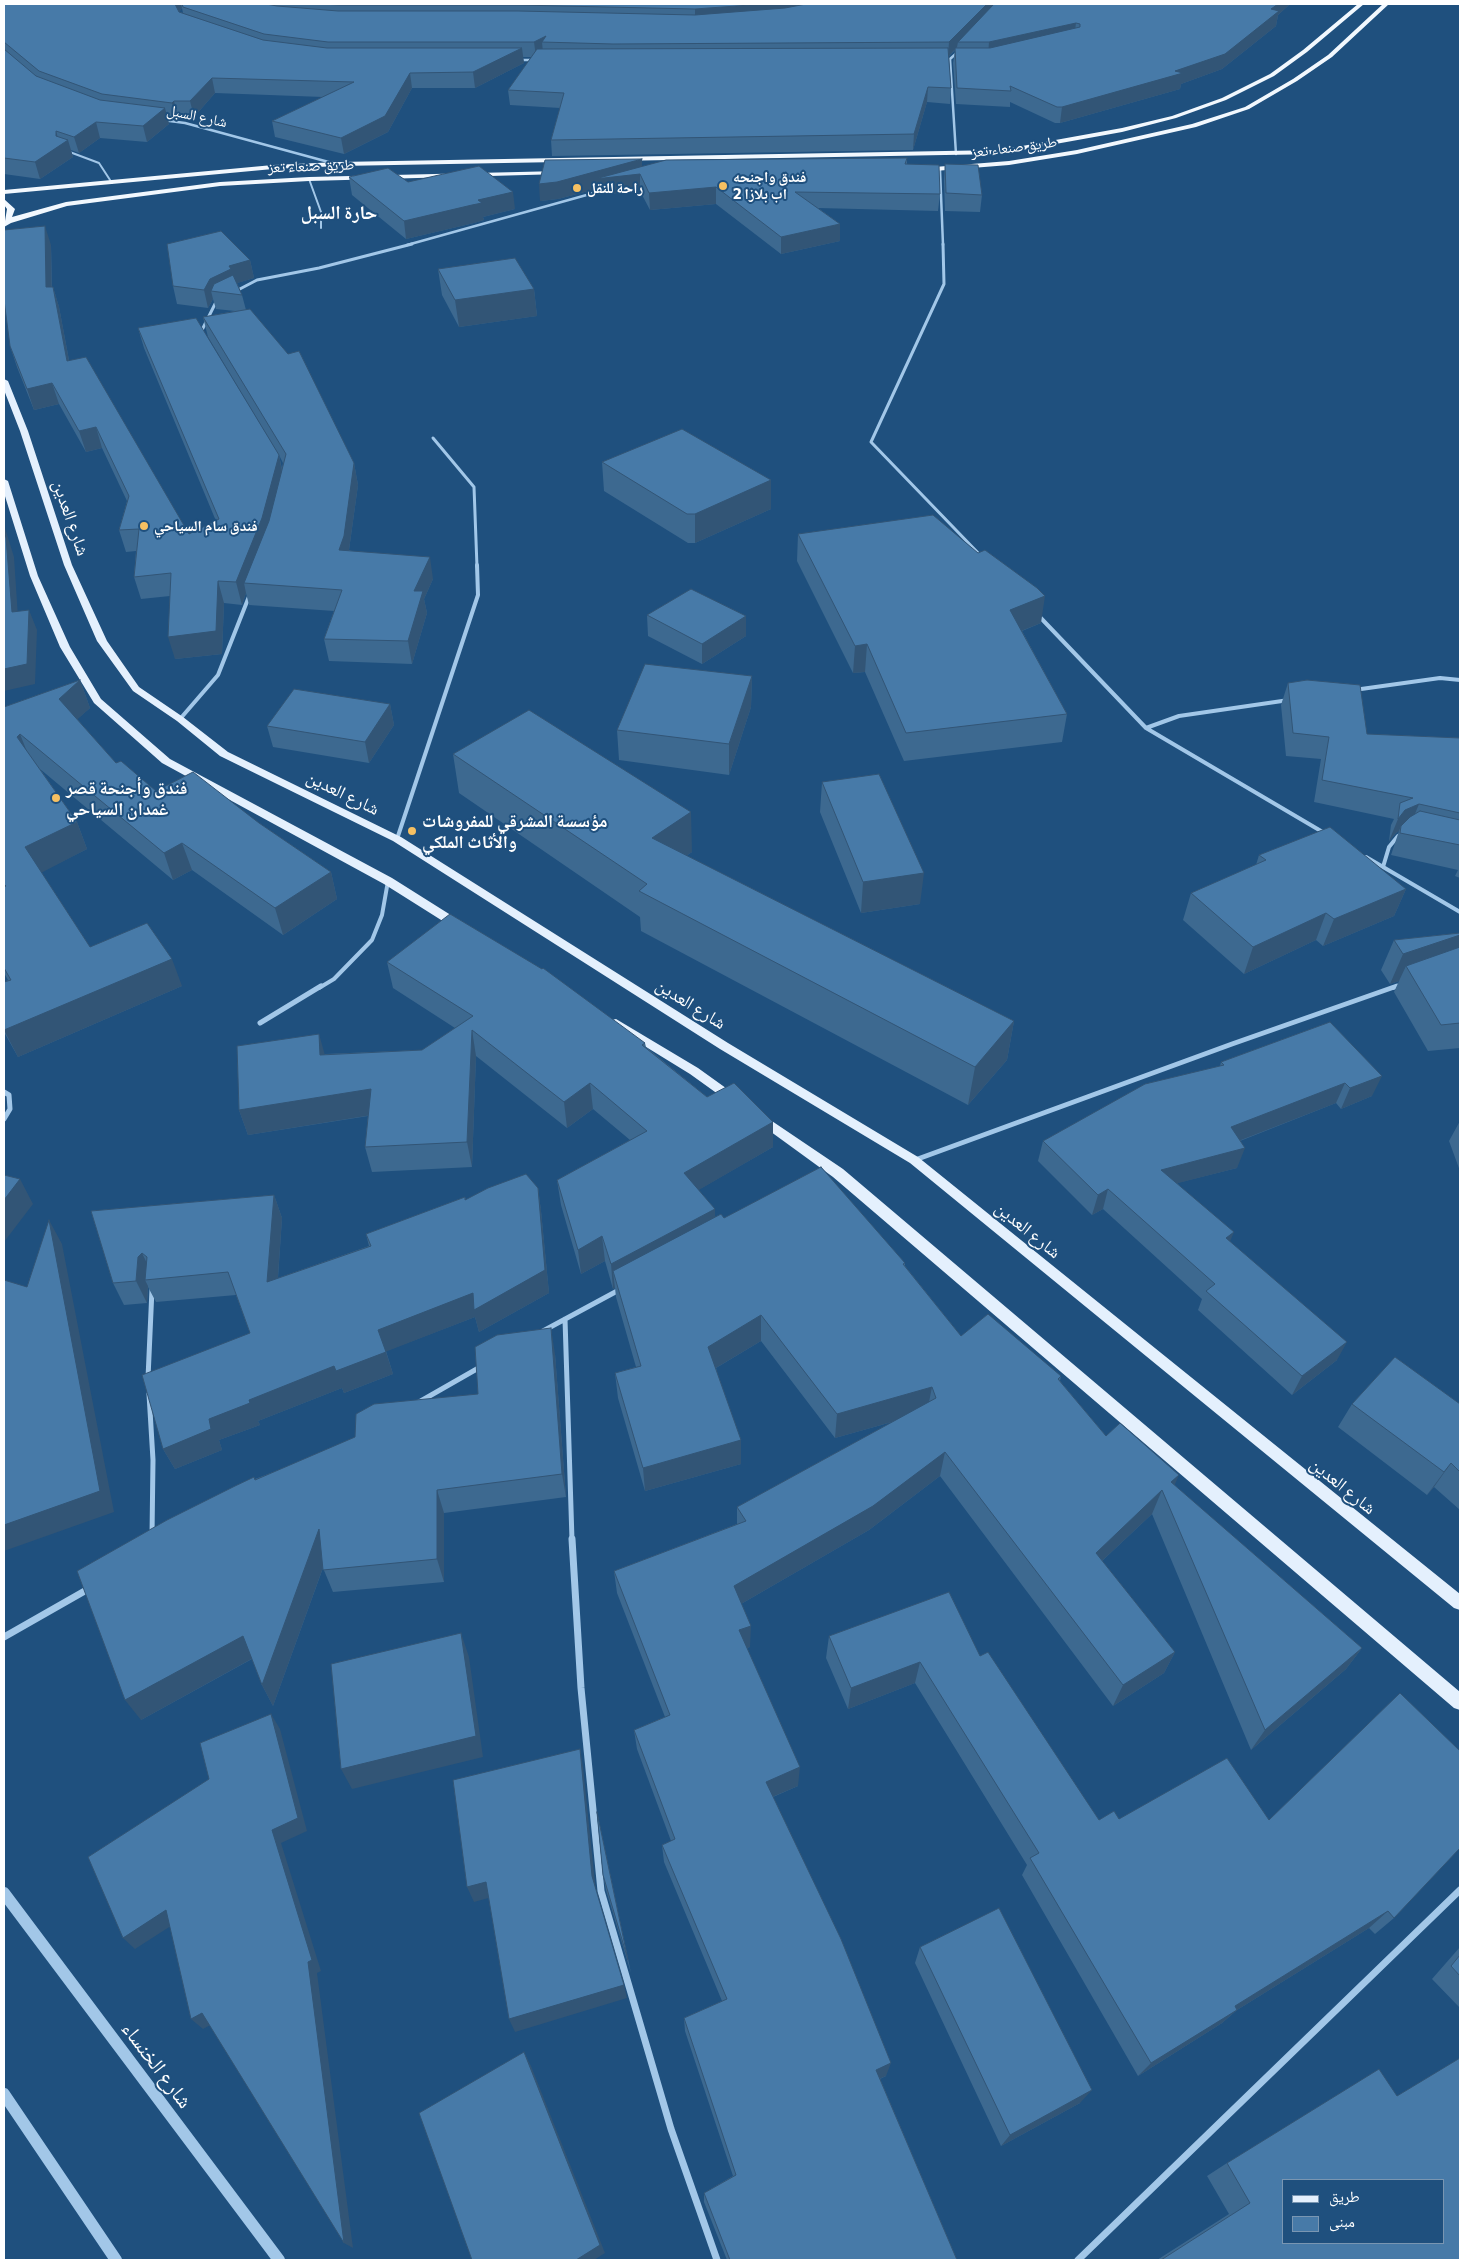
<!DOCTYPE html>
<meta charset="utf-8">
<style>
body{margin:0}
#map{position:relative;width:1464px;height:2264px;overflow:hidden;background:#1f507e;font-family:Commissioner,"Noto Naskh Arabic",sans-serif}
canvas{display:block}
.frame{position:absolute;inset:0;border:5px solid #fff;pointer-events:none}
.legend{position:absolute;left:1282px;top:2179px;width:162px;height:65px;box-sizing:border-box;background:#1f507e;border:1px solid #7996b2;margin:0;padding:6px 9px;list-style:none;font-size:15px;color:#fff}
.legend li{display:flex;align-items:center;gap:10px;height:25px}
.legend b{width:25px;border:1px solid #7996b2}
</style>
<div id="map">
<canvas width="1464" height="2264"></canvas>
<div class="frame"></div>
<ul class="legend">
<li><b style="height:6px;background:#e4f0fd"></b>طريق</li>
<li><b style="height:14px;background:#477aa8"></b>مبنى</li>
</ul>
</div>
<script>
const context = document.querySelector('canvas').getContext('2d');
context.lineJoin = 'round';
const shape = rows => new Path2D(rows.map(r => 'M' + r).join(''));
function stroke(path, color, width, dash) { context.strokeStyle = color; context.lineWidth = width; context.lineCap = dash ? 'butt' : 'round'; context.setLineDash(dash || []); context.stroke(path); }
function paint(path, color) { context.fillStyle = color; context.fill(path, 'evenodd'); }
function drawText(font, color, halo, rows, align = 'center') {
  context.font = font + ' Commissioner,"Noto Naskh Arabic",sans-serif'; context.lineWidth = 4; context.setLineDash([]); context.textBaseline = 'middle'; context.strokeStyle = halo; context.fillStyle = color; for (const [text, x, y, turn = 0] of rows) {
    context.save(); context.translate(x, y); context.rotate((+turn || 0) * Math.PI / 180); context.textAlign = isNaN(turn) ? turn : align; if (halo) context.strokeText(text, 0, 0); context.fillText(text, 0, 0); context.restore();
  }
}
stroke(shape([
 [67,151,99,163,112,183],
 [309,179,321,212,321,228]
]), '#a2c7e8', 2);
stroke(shape([
 [517,60,536,60],
 [162,120,185,123,336,164],
 [956,154,950,59,959,51],
 [940,170,943,245],
 [407,245,601,191]
]), '#a2c7e8', 2.5);
stroke(shape([
 [943,244,944,284,871,442,981,556],
 [236,291,257,280,319,268,412,244],
 [203,335,201,332,217,300],
 [433,438,474,487,477,567]
]), '#a2c7e8', 3);
stroke(shape([
 [1037,614,1146,728,1326,834],
 [1354,690,1440,678,1460,680],
 [180,719,218,675,250,594],
 [1146,728,1179,716,1289,700],
 [397,839,478,595,477,565],
 [1366,857,1460,912],
 [1383,867,1389,847,1398,836,1404,833],
 [319,988,334,979,372,940,382,915,388,881],
 [1393,988,1401,985]
]), '#a2c7e8', 4);
stroke(shape([
 [260,1023,321,986],
 [4,1092,9,1095,10,1109,4,1119],
 [915,1160,1232,1044,1397,986],
 [565,1319,572,1540],
 [543,1331,619,1290],
 [148,1378,152,1289],
 [149,1394,153,1460,152,1535],
 [419,1402,482,1366]
]), '#a2c7e8', 5);
stroke(shape([
 [572,1539,581,1688,601,1891,671,2129,717,2260],
 [4,1637,90,1588],
 [1078,2260,1460,1890]
]), '#a2c7e8', 7);
stroke(shape([
 [4,1893,279,2260],
 [4,2094,116,2260]
]), '#a2c7e8', 12);
paint(shape([
 [4,379,8,381,28,431,72,565,107,641,139,687,183,717,228,752,401,837,728,1043,918,1157,1460,1594,1460,1610,1454,1608,910,1163,720,1049,393,841,220,756,177,721,133,691,97,641,64,565,20,431,4,390,4,379],
 [4,479,8,481,38,576,70,647,101,699,170,759,392,878,465,924,467,927,465,930,457,930,384,884,162,763,94,703,60,647,30,576,4,493,4,479],
 [616,1019,698,1068,737,1096,739,1099,737,1102,729,1102,690,1074,612,1026,610,1023,612,1020,616,1019],
 [760,1113,843,1169,1460,1692,1460,1710,1454,1708,833,1177,756,1121,754,1118,756,1115,760,1113]
]), '#e4f0fd');
paint(shape([
 [1358,4,1364,4,1307,52,1274,76,1226,100,1176,118,1122,132,1000,154,339,166,273,169,4,194,4,190,273,165,339,162,1000,150,1122,128,1172,116,1222,98,1270,74,1303,50,1358,4],
 [1383,4,1389,4,1332,57,1297,81,1249,109,1196,127,1077,154,1009,165,922,172,919,170,922,168,1009,161,1077,150,1192,124,1245,107,1293,79,1328,55,1383,4],
 [560,171,563,173,562,174,309,181,220,186,67,206,11,223,4,227,7,209,4,205,4,199,15,209,12,217,66,202,220,182,309,177,560,171]
]), '#f2f8fe');
paint(shape([
 [4,4,1290,4,1278,15,1276,26,1222,69,1181,84,1180,89,1060,123,1055,123,1010,102,1010,107,956,104,953,63,955,50,949,56,951,88,950,104,927,102,913,150,552,156,551,140,560,108,510,105,508,90,532,57,523,57,524,63,475,88,412,88,388,132,344,154,275,137,272,121,323,97,215,93,194,117,178,117,176,119,168,118,169,124,147,142,100,138,79,153,71,150,73,157,40,179,4,174],
 [182,8,183,13,179,12],
 [907,158,907,164,940,194,938,211,818,208,840,224,840,241,781,254,716,204,650,210,640,191,596,195,596,189,558,199,540,201,642,159,642,166],
 [945,164,982,195,980,212,945,211,944,181],
 [349,177,408,182,515,209,483,217,484,220,474,223,406,239,352,195],
 [51,245,52,287,53,287,59,307,69,360,189,534,216,521,144,348,138,328,266,434,208,337,203,317,235,311,216,309,213,299,208,308,177,304,173,286,250,260,254,278,237,283,242,295,246,310,354,463,358,485,349,550,433,579,424,599,427,613,412,664,329,661,324,639,334,611,249,605,246,593,242,605,224,603,222,654,175,659,170,596,141,599,134,577,136,551,126,552,119,530,127,501,102,448,86,452,59,404,34,410,17,367,10,346],
 [279,455,283,463,282,469],
 [438,269,534,289,537,316,459,327,442,295],
 [602,462,771,480,771,509,695,543,688,543,604,491],
 [798,534,1041,623,1022,631,1067,714,1062,742,904,761,865,672,853,673,797,561],
 [647,615,746,616,746,636,702,664,648,636],
 [752,676,751,707,729,775,619,760,617,730],
 [80,680,90,708,77,719,116,763,156,791,259,823,331,872,337,899,283,935,192,870,173,880,40,769,77,822,87,849,41,872,90,947,182,986,18,1057,4,1032,4,982,8,980,4,973,4,707],
 [1288,683,1367,734,1460,738,1460,878,1455,876,1458,870,1391,855,1399,831,1396,833,1389,841,1391,825,1394,819,1314,802,1321,759,1286,756,1281,705],
 [390,704,394,725,369,763,273,747,267,726],
 [453,754,692,852,686,856,1014,1021,1007,1060,968,1105,641,931,640,917,459,793],
 [822,782,920,904,861,913,820,812],
 [1259,855,1406,889,1394,916,1323,946,1316,940,1244,974,1183,920,1191,893,1256,865],
 [1460,933,1460,1048,1428,1051,1394,992,1399,981,1390,984,1381,970,1394,940],
 [387,962,645,1043,646,1047,707,1097,773,1122,773,1147,698,1190,715,1209,715,1218,724,1218,905,1263,905,1266,961,1336,1061,1376,1060,1381,1106,1436,1174,1485,1362,1648,1346,1669,1251,1750,1152,1514,1102,1561,1175,1652,1164,1673,1113,1706,940,1476,869,1530,741,1604,750,1647,747,1648,798,1786,773,1797,886,2076,880,2079,957,2260,727,2260,704,2202,704,2193,733,2176,685,2031,684,2018,722,2001,664,1862,662,1845,671,1841,637,1749,634,1730,665,1717,617,1593,614,1571,737,1524,737,1507,892,1422,835,1438,761,1341,716,1368,741,1464,645,1491,618,1398,615,1373,636,1367,616,1297,615,1288,613,1289,605,1261,581,1274,561,1205,557,1180,630,1140,593,1109,567,1128,476,1056,472,1167,372,1172,365,1147,368,1116,248,1135,239,1110,325,1054,422,1050,455,1028,393,988],
 [1330,1022,1372,1096,1341,1109,1336,1103,1240,1141,1237,1168,1177,1183,1337,1360,1292,1395,1198,1310,1202,1299,1103,1209,1092,1215,1038,1161,1043,1141,1220,1066,1221,1062],
 [1460,1121,1460,1171,1449,1141],
 [538,1188,541,1211,549,1293,479,1332,475,1317,386,1351,393,1374,344,1393,342,1388,258,1421,260,1425,219,1440,222,1450,175,1469,163,1449,250,1333,236,1295,156,1302,148,1287,147,1303,124,1305,113,1283,91,1211,274,1195,282,1218,278,1278,369,1246,366,1234,465,1197,466,1200],
 [555,1354,566,1497,444,1513,444,1582,333,1592,323,1568,273,1706,262,1685,252,1659,141,1720,255,1479,478,1394],
 [1352,1404,1460,1404,1460,1510,1434,1487,1427,1495,1338,1427],
 [829,1636,980,1656,1099,1820,1269,1820,1400,1693,1394,1918,1375,1934,1369,1928,1237,2010,1222,2023,1138,2076,1022,1875,1027,1865,915,1683,848,1709,826,1658],
 [597,1812,631,1973,606,1890,603,1875],
 [920,1947,1080,2103,1001,2146,915,1963],
 [1460,1947,1460,2008,1432,1979],
 [1396,2095,1460,2260,1157,2260,1229,2214,1207,2176,1227,2163]
]), '#3d6990');
paint(shape([
 [174,4,181,4,182,8,177,15],
 [764,4,849,4,695,24,695,9],
 [987,4,999,4,958,42,957,47,948,57,949,42],
 [1278,4,1290,4,1278,15,1276,26,1222,69,1181,84,1180,89,1060,123,1062,107,1271,9],
 [1076,23,1074,38,988,57,989,42],
 [546,36,542,42,543,53,536,57,534,42],
 [522,48,524,63,475,88,473,72],
 [410,73,412,88,388,132,344,154,341,138],
 [212,78,215,93,194,117,190,101],
 [928,87,927,102,913,150,914,134],
 [174,101,178,117,176,119,172,103],
 [165,108,169,124,147,142,143,126],
 [96,122,100,138,79,153,74,137],
 [56,131,60,145,68,140,73,157,40,179,35,162,56,136],
 [642,159,642,176,640,174,640,191,596,195,596,189,558,199,540,201,539,184],
 [716,187,716,204,650,210,649,193],
 [513,192,515,209,483,217,484,220,474,223,406,239,404,221,478,200],
 [840,224,840,241,781,254,781,237],
 [45,226,51,245,52,307,46,287],
 [250,260,254,278,211,291,213,299,208,308,204,290,210,279,229,266],
 [53,287,59,307,73,382,67,361],
 [534,289,537,316,459,327,455,300],
 [52,383,59,404,34,410,27,389],
 [96,427,102,448,86,452,79,431],
 [279,455,283,477,268,540,244,583,246,593,242,605,236,582],
 [354,463,358,485,348,557,339,550],
 [771,480,771,509,695,543,695,514],
 [4,525,14,557,19,632,12,612],
 [430,557,433,579,424,599,427,613,412,664,408,641,414,591],
 [218,581,224,603,222,654,175,659,168,637],
 [1045,596,1041,623,1006,637,1010,610],
 [29,610,37,630,35,684,4,691,4,669],
 [746,616,746,636,702,664,702,644],
 [867,644,865,672,853,673,855,646],
 [752,676,751,707,729,775,729,744],
 [80,680,90,708,69,727,59,699],
 [390,704,394,725,369,763,365,742],
 [20,734,31,762,17,737],
 [1419,804,1410,826,1401,826,1399,831,1396,833,1389,841,1398,819,1405,810],
 [691,812,692,852,654,877,652,838],
 [77,822,87,849,37,875,25,847],
 [182,843,192,870,173,880,164,853],
 [331,872,337,899,283,935,275,908],
 [924,873,920,904,861,913,863,882],
 [1406,889,1394,916,1323,946,1334,919],
 [1326,913,1316,940,1244,974,1253,947],
 [1460,935,1460,947,1406,966,1399,981,1390,984,1403,954],
 [172,959,182,986,18,1057,4,1030],
 [1014,1021,1007,1060,968,1105,975,1067],
 [472,1030,476,1056,472,1167,467,1142],
 [319,1034,326,1059,320,1055],
 [1382,1076,1372,1096,1341,1109,1350,1088],
 [590,1083,593,1109,567,1128,564,1102],
 [1345,1083,1336,1103,1223,1147,1231,1127],
 [371,1089,378,1114,248,1135,239,1110],
 [773,1122,773,1147,685,1198,684,1173],
 [1245,1148,1237,1168,1155,1189,1161,1170],
 [20,1179,33,1204,4,1242,4,1200],
 [538,1188,541,1211,549,1293,479,1332,475,1317,385,1352,378,1330],
 [1108,1189,1103,1209,1092,1215,1098,1195],
 [274,1195,282,1218,276,1304,267,1282],
 [715,1209,715,1234,613,1271,615,1288,613,1289,611,1264],
 [49,1220,62,1244,114,1512,4,1551,4,1525],
 [1234,1232,1226,1251,1226,1238],
 [602,1236,605,1261,581,1274,578,1250],
 [142,1253,153,1276,145,1280,148,1286,147,1303,136,1281,138,1257],
 [761,1315,761,1341,709,1372,708,1347],
 [551,1328,555,1354,566,1497,562,1474],
 [1347,1342,1337,1360,1292,1395,1302,1376],
 [386,1352,393,1374,344,1393,342,1388,258,1421,260,1425,219,1440,222,1450,175,1469,163,1449,209,1419,249,1400,334,1366],
 [932,1387,927,1412,835,1438,837,1414],
 [741,1440,741,1464,645,1491,643,1468],
 [945,1452,940,1476,869,1530,734,1608,734,1586],
 [1451,1463,1434,1487,1427,1495,1444,1472],
 [1179,1475,1169,1498,1171,1482],
 [437,1490,444,1513,444,1582,437,1559],
 [1162,1490,1152,1514,1087,1575,1096,1553],
 [319,1529,329,1551,273,1706,262,1685],
 [751,1626,750,1647,739,1651,739,1630],
 [461,1633,469,1657,483,1757,352,1789,341,1769],
 [243,1636,255,1657,141,1720,125,1700],
 [1362,1648,1346,1669,1251,1750,1265,1730],
 [1175,1652,1164,1673,1113,1706,1123,1685],
 [920,1662,915,1683,848,1709,851,1688],
 [271,1714,280,1729,307,1831,281,1843,321,1971,317,1973,353,2248,344,2243,272,1830],
 [580,1749,583,1767,596,1892,592,1876],
 [800,1767,798,1786,765,1800,766,1782],
 [486,1882,492,1897,474,1902,467,1887],
 [166,1910,177,1922,135,1949,123,1938],
 [1388,1911,1369,1928,1237,2010,1222,2023,1138,2076,1151,2063,1235,2006],
 [624,1985,627,1998,515,2032,509,2019],
 [202,2013,214,2023,203,2029,191,2019],
 [524,2052,531,2066,605,2253,594,2260,576,2260],
 [891,2063,886,2076,872,2082,876,2070],
 [1092,2090,1080,2103,1001,2146,1010,2135]
]), '#325576');
const building = shape([
 [4,4,175,4,179,12,263,40,327,48,522,48,473,72,410,73,385,116,341,138,272,121,354,82,212,78,190,101,174,101,172,103,102,94,39,71,4,42,4,4],
 [182,4,266,4,277,6,338,11,518,11,695,15,785,8,806,4,987,4,949,42,613,44,542,42,546,36,534,42,328,42,264,34,183,7,182,4],
 [322,4,764,4,695,9,518,5,339,5,322,4],
 [994,4,1278,4,1271,9,1279,11,1225,54,1175,71,1183,73,1062,107,1057,107,1010,86,1011,91,957,88,955,48,990,48,1080,27,1080,24,1076,23,989,42,958,42,994,4],
 [948,48,951,88,928,87,914,134,551,140,564,93,508,90,537,49,948,48],
 [4,49,36,76,100,100,165,108,143,126,96,122,74,137,56,131,56,136,68,140,35,162,4,158,4,49],
 [907,158,905,164,939,165,940,194,795,192,840,224,781,237,716,187,649,193,640,174,595,179,666,160,907,158],
 [642,159,557,182,539,184,545,160,642,159],
 [945,164,978,165,982,195,946,193,945,164],
 [479,166,513,192,478,200,482,203,472,205,404,221,349,177,388,168,408,182,479,166],
 [45,226,46,287,53,287,67,361,86,357,189,534,219,519,138,328,196,318,279,455,262,518,236,582,218,581,216,631,168,637,171,573,134,577,139,529,119,530,129,496,96,427,79,431,52,383,27,389,10,346,4,300,4,230,45,226],
 [221,231,250,260,229,266,231,269,210,279,204,290,173,286,167,244,221,231],
 [515,258,534,289,455,300,438,269,515,258],
 [233,275,242,295,211,291,214,284,233,275],
 [250,309,288,354,299,351,354,463,344,536,339,550,430,557,414,591,423,591,408,641,324,639,342,590,244,583,269,521,286,454,203,317,250,309],
 [682,429,771,480,695,514,687,514,602,462,682,429],
 [933,515,978,553,985,550,1037,588,1045,596,1010,610,1067,714,906,733,867,644,855,646,798,534,933,515],
 [4,529,6,538,12,612,29,610,27,664,4,669,4,529],
 [691,589,746,616,702,644,647,615,691,589],
 [645,664,752,676,729,744,617,730,645,664],
 [80,680,59,699,116,763,121,761,156,791,193,772,259,823,331,872,275,908,182,843,164,853,20,734,17,737,77,822,25,847,90,947,147,923,172,959,4,1030,4,982,11,980,4,968,4,887,6,886,4,884,4,707,80,680],
 [1307,680,1360,685,1367,734,1460,738,1460,813,1419,804,1405,810,1398,819,1400,803,1413,798,1322,780,1329,737,1293,733,1288,683,1307,680],
 [294,689,390,704,365,742,267,726,294,689],
 [529,710,691,812,652,838,1014,1021,975,1067,639,891,647,884,453,754,529,710],
 [879,774,924,873,863,882,822,782,879,774],
 [1420,811,1460,820,1460,845,1400,833,1401,826,1410,817,1420,811],
 [1330,827,1406,889,1334,919,1326,913,1253,947,1191,893,1266,860,1259,855,1330,827],
 [450,914,542,969,543,968,645,1043,642,1045,707,1097,734,1083,773,1122,684,1173,715,1209,611,1264,602,1236,578,1250,557,1180,647,1131,590,1083,564,1102,472,1030,467,1142,365,1147,371,1089,239,1110,237,1046,319,1034,320,1055,422,1050,473,1016,387,962,450,914],
 [1460,933,1460,935,1403,954,1394,940,1460,933],
 [1460,947,1460,1023,1441,1025,1406,966,1460,947],
 [1330,1022,1382,1076,1350,1088,1345,1083,1231,1127,1245,1148,1161,1170,1234,1232,1226,1238,1347,1342,1302,1376,1206,1291,1215,1284,1108,1189,1098,1195,1043,1141,1145,1084,1224,1065,1221,1062,1330,1022],
 [821,1167,905,1263,903,1264,961,1336,988,1314,1061,1376,1058,1379,1106,1436,1120,1423,1179,1475,1171,1482,1362,1648,1265,1730,1162,1490,1096,1553,1175,1652,1123,1685,945,1452,873,1506,734,1586,751,1626,739,1630,800,1767,766,1782,841,1939,891,2063,876,2070,957,2260,730,2260,704,2193,736,2175,684,2018,727,1999,662,1845,675,1839,634,1730,670,1715,614,1571,746,1521,737,1507,936,1398,932,1387,837,1414,761,1315,708,1347,741,1440,643,1468,615,1373,641,1366,613,1271,721,1214,724,1218,821,1167],
 [526,1174,538,1188,545,1270,474,1310,473,1293,378,1330,386,1352,336,1371,334,1366,249,1400,250,1403,209,1419,211,1429,163,1449,142,1375,250,1333,228,1272,145,1280,147,1257,142,1253,138,1257,136,1281,113,1283,91,1211,274,1195,267,1282,371,1246,366,1234,465,1197,465,1200,488,1188,526,1174],
 [4,1175,20,1179,4,1200,4,1175],
 [49,1220,100,1491,4,1525,4,1280,27,1287,49,1220],
 [551,1328,562,1474,437,1490,437,1559,323,1570,319,1529,262,1685,243,1636,125,1700,77,1571,167,1520,235,1486,254,1477,255,1480,355,1437,356,1414,374,1404,478,1394,475,1347,497,1335,551,1328],
 [1395,1357,1460,1404,1460,1472,1451,1463,1444,1472,1352,1404,1395,1357],
 [949,1592,980,1656,988,1652,1099,1820,1114,1811,1119,1819,1227,1758,1269,1820,1400,1693,1460,1751,1460,1848,1394,1918,1388,1911,1235,2006,1237,2010,1151,2063,1030,1858,1039,1853,920,1662,851,1688,829,1636,949,1592],
 [461,1633,476,1736,341,1769,331,1664,461,1633],
 [271,1714,298,1818,272,1830,312,1960,308,1962,344,2243,202,2013,191,2019,166,1910,123,1938,88,1857,209,1779,200,1743,271,1714],
 [580,1749,592,1876,624,1985,509,2019,486,1882,467,1887,453,1780,580,1749],
 [597,1812,628,1960,603,1875,597,1812],
 [999,1908,1092,2090,1010,2135,920,1947,999,1908],
 [1460,1955,1460,1976,1451,1966,1460,1955],
 [524,2052,600,2245,576,2260,472,2260,419,2113,524,2052],
 [1460,2058,1460,2260,1161,2260,1250,2203,1227,2163,1379,2069,1397,2096,1460,2058],
 [1283,2180,1443,2180,1443,2243,1283,2243,1283,2180]
]);
paint(building, '#477aa8');
stroke(building, '#325576', 1);
for (const [x, y, r, color] of [
 [723,186,5,"#f6c062"],
 [577,188,5,"#f6c062"],
 [144,526,5,"#f6c062"],
 [56,798,5,"#f6c062"],
 [412,831,5,"#f6c062"]
]) { const dot = new Path2D(); dot.arc(x, y, r, 0, 2 * Math.PI); context.fillStyle = color; context.fill(dot); stroke(dot, '#1f507e', 2); }
drawText('15px', '#fff', '#1f507e', [
 ["شارع السبل",197,116,12],
 ["طريق صنعاء تعز",1014,147,-7],
 ["طريق صنعاء تعز",311,166,-2]
]);
drawText('bold 15px', '#fff', '#1f507e', [
 ["فندق واجنحه",733,177],
 ["اب بلازا 2",733,194],
 ["راحة للنقل",587,188],
 ["فندق سام السياحي",154,526]
], 'left');
drawText('18px', '#fff', '#1f507e', [
 ["شارع العدين",71,518,71],
 ["شارع العدين",343,793,26],
 ["شارع العدين",691,1004,32],
 ["شارع العدين",1028,1230,39],
 ["شارع العدين",1343,1486,39]
]);
drawText('bold 18px', '#fff', '#1f507e', [
 ["فندق وأجنحة قصر",66,788],
 ["غمدان السياحي",66,809],
 ["مؤسسة المشرقي للمفروشات",422,821],
 ["والأثاث الملكي",422,842]
], 'left');
drawText('bold 19px', '#fff', '#1f507e', [
 ["حارة السبل",339,213]
]);
drawText('21px', '#fff', '#1f507e', [
 ["شارع الخنساء",157,2065,53]
]);
</script>
